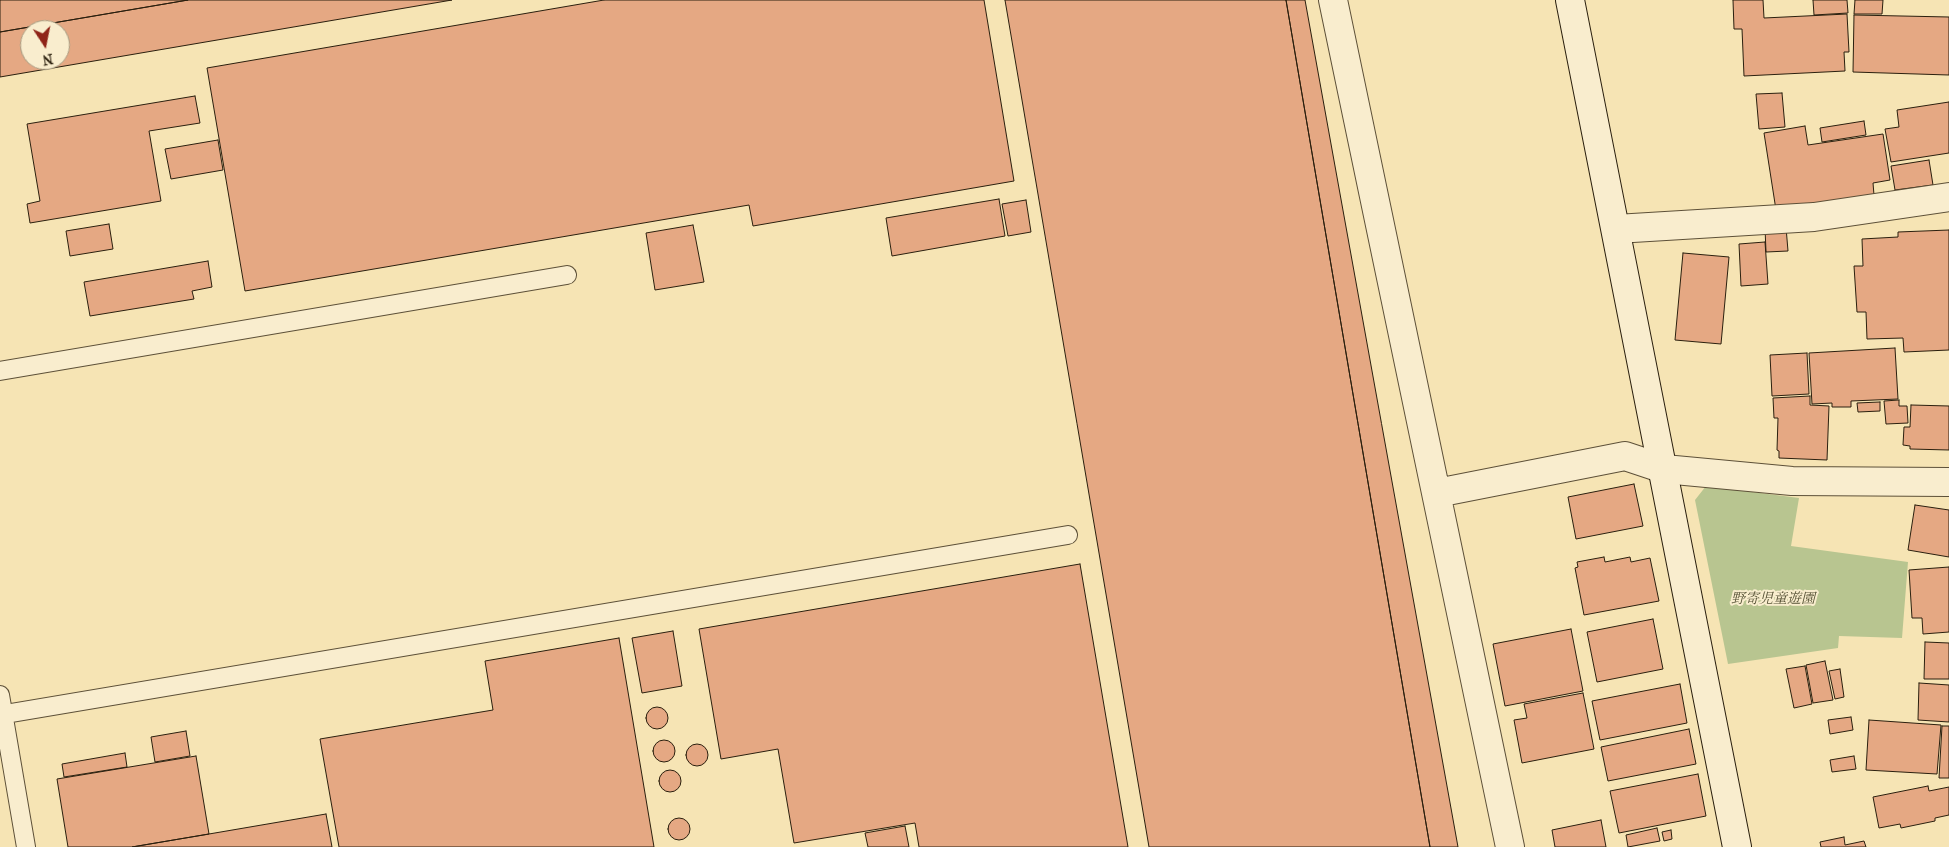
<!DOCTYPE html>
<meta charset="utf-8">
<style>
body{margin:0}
#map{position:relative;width:1949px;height:847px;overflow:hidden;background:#f6e4b4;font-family:"IM FELL French Canon",serif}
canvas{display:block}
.north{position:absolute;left:20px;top:20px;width:50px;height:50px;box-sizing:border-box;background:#f9edce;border:1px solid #a69b81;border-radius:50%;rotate:169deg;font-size:14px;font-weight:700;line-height:20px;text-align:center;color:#2a1f0e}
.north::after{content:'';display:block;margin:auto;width:18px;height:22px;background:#8f2418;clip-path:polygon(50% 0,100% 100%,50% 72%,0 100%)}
</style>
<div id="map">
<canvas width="1949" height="847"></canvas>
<div class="north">N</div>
</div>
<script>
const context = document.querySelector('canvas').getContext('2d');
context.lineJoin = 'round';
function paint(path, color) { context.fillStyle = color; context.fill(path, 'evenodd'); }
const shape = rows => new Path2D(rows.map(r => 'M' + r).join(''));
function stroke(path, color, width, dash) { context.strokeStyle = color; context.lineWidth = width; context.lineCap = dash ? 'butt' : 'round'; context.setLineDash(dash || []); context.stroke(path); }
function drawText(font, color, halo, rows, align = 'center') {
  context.font = font + ' "IM FELL French Canon","Noto Serif JP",serif'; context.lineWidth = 4; context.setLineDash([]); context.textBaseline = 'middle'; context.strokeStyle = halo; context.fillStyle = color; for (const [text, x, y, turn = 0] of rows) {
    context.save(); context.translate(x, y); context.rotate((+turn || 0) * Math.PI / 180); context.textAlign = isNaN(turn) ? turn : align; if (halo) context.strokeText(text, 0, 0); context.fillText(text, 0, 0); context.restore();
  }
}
paint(shape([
 [1706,486,1799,498,1791,546,1908,562,1902,638,1839,636,1838,648,1728,664,1695,500]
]), '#b8c590');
const building = shape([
 [0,0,188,0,0,32,0,0],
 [188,0,452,0,0,77,0,32,188,0],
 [30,30,60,30,60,60,30,60,30,30],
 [604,0,984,0,1014,181,753,226,749,205,245,291,207,68,604,0],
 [1005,0,1286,0,1430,847,1149,847,1005,0],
 [1286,0,1305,0,1458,847,1430,847,1286,0],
 [1733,0,1763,0,1764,18,1847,14,1849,52,1844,52,1845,71,1744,76,1742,29,1734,29,1733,0],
 [1813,0,1847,0,1848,13,1814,15,1813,0],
 [1855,0,1883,0,1882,14,1854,14,1855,0],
 [1854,15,1949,17,1949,75,1853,72,1854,15],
 [1782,93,1785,127,1759,129,1756,94,1782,93],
 [195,96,200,123,149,131,161,201,30,223,27,204,40,201,27,124,195,96],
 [1949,102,1949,153,1891,162,1885,129,1899,127,1897,110,1949,102],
 [1864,121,1866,135,1822,142,1820,128,1864,121],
 [1805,126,1808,145,1883,134,1890,180,1873,183,1874,195,1776,210,1764,133,1805,126],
 [218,140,223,170,171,179,165,149,218,140],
 [1929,160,1933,185,1895,190,1891,166,1929,160],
 [999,199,1005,236,892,256,886,218,999,199],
 [1026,200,1031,232,1008,236,1002,204,1026,200],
 [109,224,113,249,70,256,66,231,109,224],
 [693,225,704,282,655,290,646,233,693,225],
 [1786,227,1788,251,1766,252,1765,228,1786,227],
 [1949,230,1949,350,1904,352,1903,338,1867,339,1866,312,1857,312,1854,266,1863,266,1862,239,1898,237,1898,232,1949,230],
 [1765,242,1768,284,1741,286,1739,244,1765,242],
 [1683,253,1729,257,1721,344,1675,340,1683,253],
 [208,261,212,287,192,291,194,299,90,316,84,282,208,261],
 [1895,348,1898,399,1851,401,1851,407,1832,407,1832,403,1812,404,1809,353,1895,348],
 [1807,353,1809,394,1772,396,1770,355,1807,353],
 [1810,396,1810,405,1829,406,1827,460,1779,458,1779,451,1777,450,1778,418,1774,418,1773,398,1810,396],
 [1899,400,1899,406,1907,406,1908,423,1886,424,1884,401,1899,400],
 [1880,402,1880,411,1858,412,1857,403,1880,402],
 [1911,405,1949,406,1949,450,1910,449,1910,446,1903,445,1904,427,1910,427,1911,405],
 [1634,484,1643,526,1576,539,1568,497,1634,484],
 [1915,505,1949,510,1949,557,1908,550,1915,505],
 [1604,557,1605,562,1630,557,1631,562,1650,558,1659,601,1584,615,1575,568,1578,567,1577,562,1604,557],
 [1080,564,1128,847,919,847,915,823,794,843,778,749,721,759,699,629,1080,564],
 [1949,567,1949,632,1923,634,1922,618,1912,618,1909,570,1949,567],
 [1653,619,1663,669,1597,682,1587,632,1653,619],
 [1571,629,1583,691,1505,706,1493,644,1571,629],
 [673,631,682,686,642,693,632,638,673,631],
 [619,638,654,847,339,847,320,739,493,710,485,661,619,638],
 [1925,642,1949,643,1949,679,1924,679,1925,642],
 [1825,661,1833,700,1813,703,1806,665,1825,661],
 [1805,666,1812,704,1794,708,1786,669,1805,666],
 [1840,669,1844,697,1835,699,1829,671,1840,669],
 [1919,683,1949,685,1949,722,1918,720,1919,683],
 [1680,684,1687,723,1600,740,1592,701,1680,684],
 [1583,693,1594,749,1522,763,1514,720,1527,718,1524,704,1583,693],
 '646 718a11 11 0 1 1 22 0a11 11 0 1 1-22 0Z',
 [1851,717,1853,730,1830,734,1828,720,1851,717],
 [1869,720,1941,725,1937,774,1866,770,1869,720],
 [1942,726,1949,726,1949,778,1939,778,1942,726],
 [1689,729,1696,764,1608,781,1601,747,1689,729],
 [186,731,190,756,155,762,151,737,186,731],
 '653 751a11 11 0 1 1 22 0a11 11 0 1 1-22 0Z',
 '686 755a11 11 0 1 1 22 0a11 11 0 1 1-22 0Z',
 [125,753,127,767,64,777,62,764,125,753],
 [196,756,209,834,132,847,68,847,57,779,196,756],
 [1854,756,1856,769,1832,772,1830,760,1854,756],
 '659 781a11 11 0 1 1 22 0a11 11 0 1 1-22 0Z',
 [1698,774,1706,816,1619,833,1610,791,1698,774],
 [1928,786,1929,791,1949,787,1949,815,1935,818,1935,821,1901,828,1900,824,1879,828,1873,797,1928,786],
 [326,814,332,847,132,847,209,834,326,814],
 '668 829a11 11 0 1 1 22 0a11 11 0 1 1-22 0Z',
 [1601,820,1606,847,1555,847,1552,830,1601,820],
 [905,826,909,847,868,847,865,833,905,826],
 [1657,828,1660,841,1628,847,1626,835,1657,828],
 [1671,830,1672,839,1664,841,1662,832,1671,830],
 [1844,837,1845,845,1864,841,1866,847,1821,847,1820,842,1844,837]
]);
paint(building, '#e5a883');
stroke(building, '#2a1f0e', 1);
const lane = shape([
 [0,371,567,275],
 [0,695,26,847],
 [0,715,1068,535]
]);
const street = shape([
 [1333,0,1510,847],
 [1616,229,1814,217,1949,197],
 [1437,493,1625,456,1664,469,1792,481,1949,482]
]);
const secondary = shape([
 [1570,0,1737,847]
]);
stroke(lane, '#5d5038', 20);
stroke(street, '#5d5038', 30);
stroke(secondary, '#2a1f0e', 30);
stroke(lane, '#f9edce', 18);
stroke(street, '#f9edce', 28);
stroke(secondary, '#f9edce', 28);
drawText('italic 14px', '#555135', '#f9edce', [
 ["野寄児童遊園",1773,600]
]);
</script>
